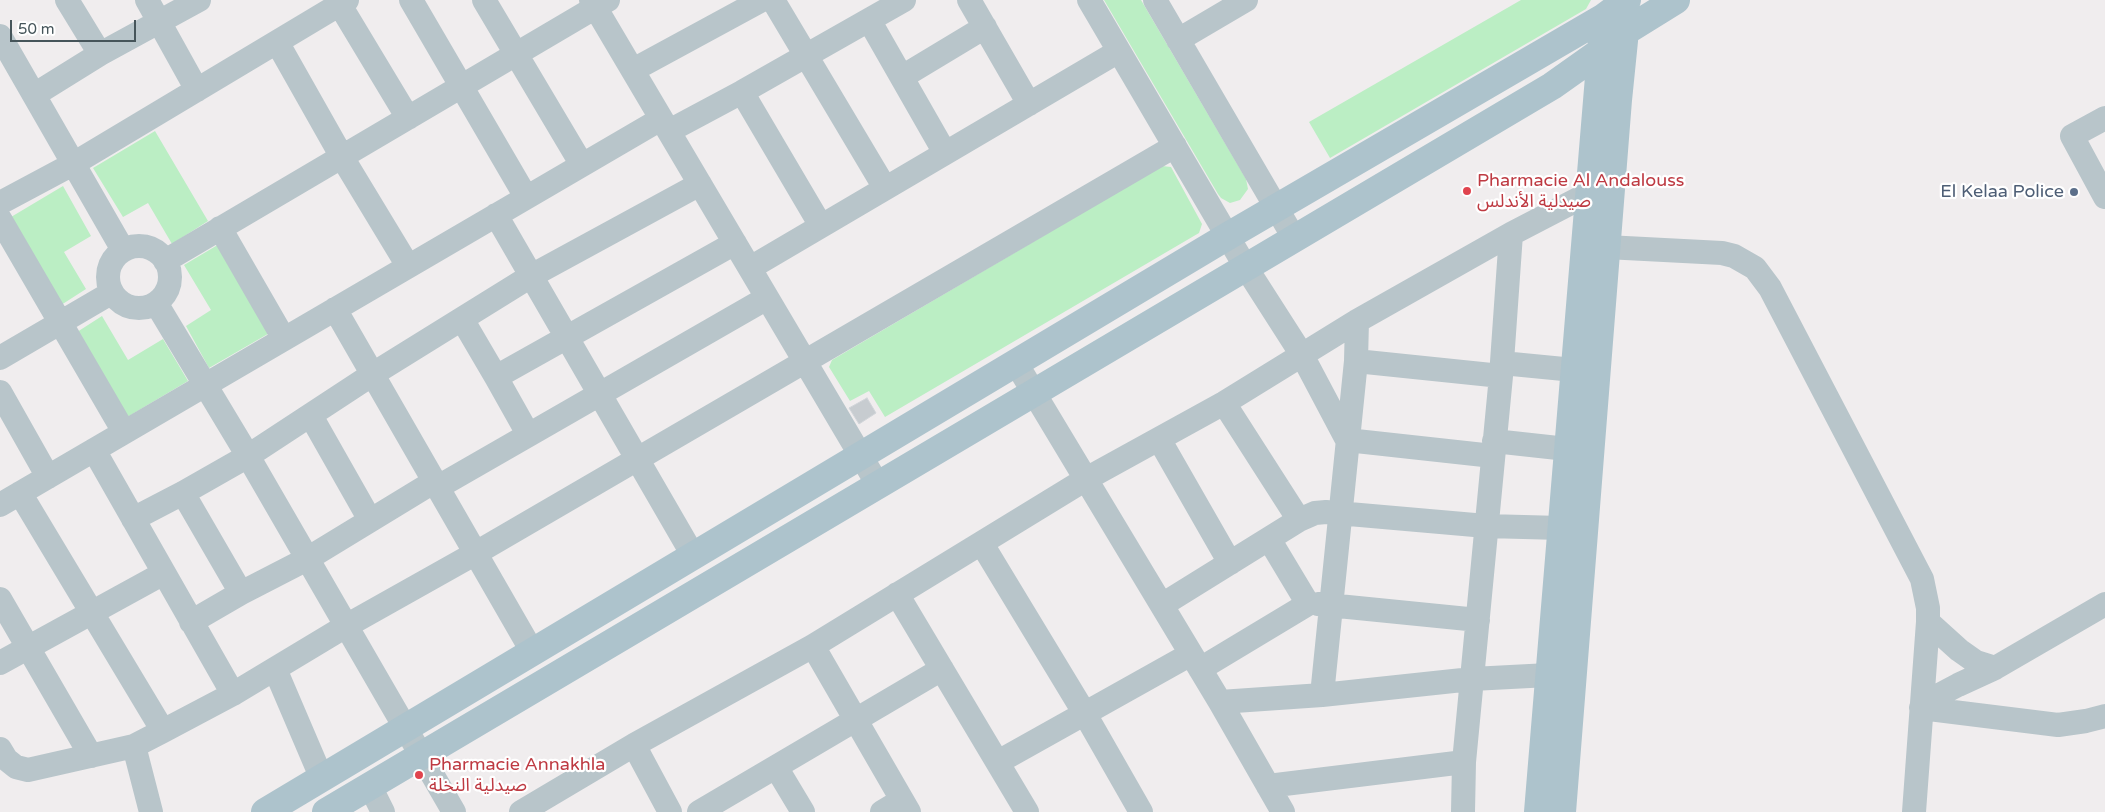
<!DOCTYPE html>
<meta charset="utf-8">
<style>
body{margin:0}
#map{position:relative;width:2105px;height:812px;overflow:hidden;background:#f0edee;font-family:"Varela Round",sans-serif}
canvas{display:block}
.scale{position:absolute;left:10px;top:20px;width:126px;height:22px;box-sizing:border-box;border:2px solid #46555a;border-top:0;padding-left:6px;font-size:15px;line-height:18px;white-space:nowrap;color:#46555a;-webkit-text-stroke:4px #fff;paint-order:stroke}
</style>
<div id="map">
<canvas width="2105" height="812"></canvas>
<div class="scale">50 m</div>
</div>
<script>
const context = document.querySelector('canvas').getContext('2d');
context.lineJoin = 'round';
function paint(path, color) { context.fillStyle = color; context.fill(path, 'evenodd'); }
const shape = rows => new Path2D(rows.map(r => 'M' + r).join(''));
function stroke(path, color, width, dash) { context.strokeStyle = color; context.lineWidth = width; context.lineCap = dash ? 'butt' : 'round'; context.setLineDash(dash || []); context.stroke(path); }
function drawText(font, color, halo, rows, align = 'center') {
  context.font = font + ' "Varela Round","Noto Sans Arabic",sans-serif'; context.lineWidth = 4.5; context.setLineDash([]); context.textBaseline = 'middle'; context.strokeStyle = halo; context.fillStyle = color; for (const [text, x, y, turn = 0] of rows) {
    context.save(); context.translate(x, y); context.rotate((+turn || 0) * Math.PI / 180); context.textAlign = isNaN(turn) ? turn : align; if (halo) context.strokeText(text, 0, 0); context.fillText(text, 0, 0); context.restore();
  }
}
paint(shape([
 [1104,0,1141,0,1246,179,1248,189,1240,200,1230,203,1221,198,1218,194],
 [1521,0,1591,0,1586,9,1330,158,1309,122],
 [155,131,208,221,172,244,148,203,123,217,93,168],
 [1162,166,1171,167,1202,224,1199,233,885,417,869,391,850,401,829,367,832,360],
 [63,186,91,236,64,252,86,289,58,307,6,220],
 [221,243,273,331,209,368,186,326,211,310,184,265],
 [102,316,128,360,163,339,188,381,124,419,74,334]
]), '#bbeec4');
const building = shape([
 [867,398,876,413,859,424,849,408,867,398]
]);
paint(building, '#c7ccd0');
stroke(building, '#d1d5d9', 1);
stroke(shape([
 [67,0,100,54],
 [147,0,197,90],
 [411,0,526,197],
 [484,0,582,165],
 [591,0,878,485],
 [773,0,885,188],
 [969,0,1029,104],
 [1089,0,1245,266,1302,355,1347,440,1493,456],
 [1155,0,1294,238],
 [340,5,408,118],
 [869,20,945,153],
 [0,36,123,250],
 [1178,40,1246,0],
 [277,42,342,157,408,266],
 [633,70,762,0],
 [902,77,985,27],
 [742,92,821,226],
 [34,95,100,54,199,0],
 [2105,118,2072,136,2105,197],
 [669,131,742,92,904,0],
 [0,203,73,164,347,0],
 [496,215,694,557],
 [0,219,124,432],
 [220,228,284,339],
 '108 277a31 31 0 1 1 62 0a31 31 0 1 1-62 0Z',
 [1606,247,1722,253,1734,256,1755,268,1770,288,1922,579,1928,608,1928,622,1914,812],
 [165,261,608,0],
 [750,268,1119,51],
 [156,303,248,456,454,812],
 [335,309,533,653],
 [462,319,496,377,735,243],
 [0,358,111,293],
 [1356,361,1501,376],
 [1016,363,1220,702,1283,812],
 [1502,363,1574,370],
 [496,377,528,434],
 [0,392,48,477],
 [1224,403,1299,520],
 [311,416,370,520],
 [1159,439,1230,563],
 [1494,441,1567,449],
 [94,450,233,694],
 [438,487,767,298],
 [20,493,163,731],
 [183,493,241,593],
 [0,505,661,119],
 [133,519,183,493,248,456,373,374,531,276,700,184],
 [982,544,1085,714,1141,812],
 [897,594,1027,812],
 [0,599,91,756],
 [1318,604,1478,620],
 [1162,605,1299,520,1315,513,1326,512,1486,526,1561,528],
 [191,622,241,593,307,559,435,481],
 [1928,622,1959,650,1976,662,1995,668],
 [813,646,909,812],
 [0,663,164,573],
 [275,669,322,779],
 [1200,669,1308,604,1269,539],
 [1322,695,1356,361,1357,321],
 [1220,702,1322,695,1472,679,1549,675],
 [1922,704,1958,685,1995,668,2105,604],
 [1921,708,2058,725,2086,721,2105,716],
 [634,745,670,812],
 [134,746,151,812],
 [0,749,6,759,16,767,28,770,134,746,163,731,233,694,346,626,476,553,1175,146],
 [998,762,1191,654],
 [776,767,803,812],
 [370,786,383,812],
 [1268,786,1464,762],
 [521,812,634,745,813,646,1086,479,1224,403,1357,321,1511,234,1588,194],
 [699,812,942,669],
 [882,812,902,800],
 [1463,812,1464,762,1501,376,1511,234]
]), '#b8c5ca', 24);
stroke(shape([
 [265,812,1228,236,1604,17,1627,0],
 [326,812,1552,86,1600,52,1626,31,1676,0],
 [1538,812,1602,41],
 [1562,812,1618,100,1626,21]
]), '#adc3cc', 28);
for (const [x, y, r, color] of [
 [1467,191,5,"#e0444e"],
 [2074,192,5,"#5c6f8a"],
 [419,775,5,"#e0444e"]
]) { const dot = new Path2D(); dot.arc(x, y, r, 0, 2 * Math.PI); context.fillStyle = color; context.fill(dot); stroke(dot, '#fff', 2); }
drawText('18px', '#be3a42', '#fff', [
 ["Pharmacie Al Andalouss",1477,181],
 ["صيدلية الأندلس",1477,202],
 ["Pharmacie Annakhla",429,765],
 ["صيدلية النخلة",429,786]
], 'left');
drawText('18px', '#4e5e75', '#fff', [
 ["El Kelaa Police",2064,192]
], 'right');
</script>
